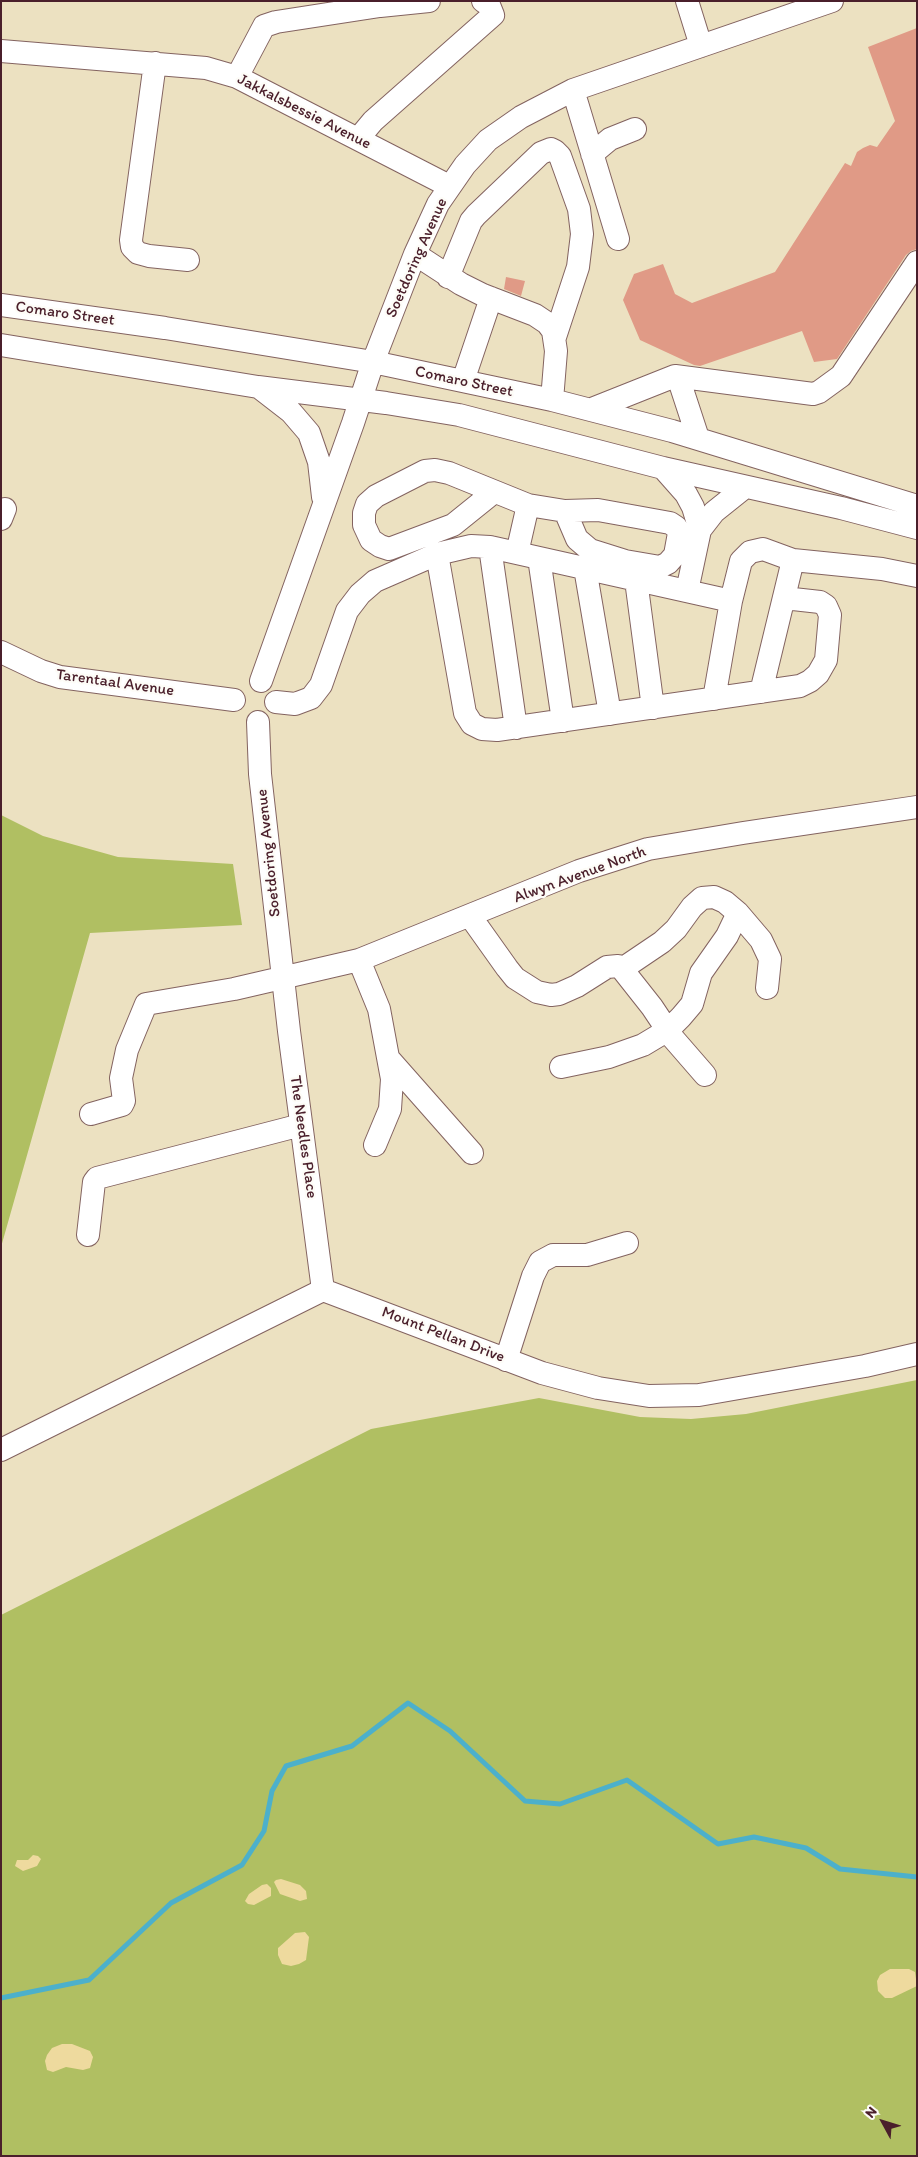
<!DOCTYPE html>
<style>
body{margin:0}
#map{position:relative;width:918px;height:2157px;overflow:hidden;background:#ece1c1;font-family:Itim,sans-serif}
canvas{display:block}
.frame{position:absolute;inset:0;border:2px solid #4a1f2b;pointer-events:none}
.north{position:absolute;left:858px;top:2097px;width:50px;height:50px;-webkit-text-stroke:4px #fdfcf7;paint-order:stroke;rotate:309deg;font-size:14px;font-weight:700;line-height:20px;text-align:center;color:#4a1f2b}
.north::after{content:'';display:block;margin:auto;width:18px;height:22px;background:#4a1f2b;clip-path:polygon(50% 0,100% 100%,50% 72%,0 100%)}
</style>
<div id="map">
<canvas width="918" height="2157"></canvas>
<div class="frame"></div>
<div class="north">N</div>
</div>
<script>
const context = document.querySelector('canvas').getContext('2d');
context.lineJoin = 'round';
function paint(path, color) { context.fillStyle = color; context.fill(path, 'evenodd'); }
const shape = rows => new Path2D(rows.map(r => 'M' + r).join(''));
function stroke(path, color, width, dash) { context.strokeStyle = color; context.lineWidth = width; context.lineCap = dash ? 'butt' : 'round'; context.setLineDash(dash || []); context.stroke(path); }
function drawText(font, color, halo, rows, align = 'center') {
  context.font = font + ' Itim,sans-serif'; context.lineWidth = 4.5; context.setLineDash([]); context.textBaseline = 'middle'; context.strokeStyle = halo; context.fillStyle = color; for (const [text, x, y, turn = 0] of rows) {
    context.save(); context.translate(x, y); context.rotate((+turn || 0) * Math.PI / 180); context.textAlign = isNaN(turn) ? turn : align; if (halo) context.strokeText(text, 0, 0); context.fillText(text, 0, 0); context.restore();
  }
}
paint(shape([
 [1,815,43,836,118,857,233,864,242,925,90,933,1,1247],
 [917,1380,917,2156,1,2156,1,1615,371,1429,539,1398,640,1417,691,1419,746,1414]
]), '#b0bf62');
paint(shape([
 [33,1855,38,1856,41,1859,37,1866,23,1871,15,1866,17,1860,28,1860],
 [281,1879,300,1885,306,1891,307,1899,300,1901,280,1894,274,1882,276,1880],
 [267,1884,271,1888,271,1896,254,1905,248,1904,245,1901,249,1894,262,1885],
 [305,1932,309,1937,306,1960,299,1964,291,1966,282,1964,278,1955,278,1948,295,1933],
 [890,1969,909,1969,915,1972,917,1986,892,1998,885,1998,878,1991,877,1981,880,1975],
 [62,2044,72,2044,90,2051,93,2057,90,2068,83,2070,66,2067,53,2072,47,2070,45,2061,47,2055,52,2048]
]), '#eeda9e');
stroke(shape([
 [1,1998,89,1980,171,1903,242,1865,264,1831,272,1791,286,1766,352,1746,408,1703,450,1731,525,1801,560,1804,627,1780,718,1844,754,1837,806,1848,840,1869,917,1877]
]), '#4cb0cb', 5);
paint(shape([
 [917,28,917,249,911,251,906,255,837,359,814,362,802,331,700,366,694,365,640,340,623,300,634,274,663,264,675,294,692,303,775,272,845,163,851,166,857,152,863,148,870,145,877,147,895,121,868,47],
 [506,277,525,281,521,296,504,289]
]), '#e09a86');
const minor = shape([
 [687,1,701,46],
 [1,51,206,68,237,77,449,186],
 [155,63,131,240,132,247,138,253,149,256,188,260],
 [237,77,264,26,276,22,380,6,429,1],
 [573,90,618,239],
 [358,139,373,121,493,15,489,5,483,1],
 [592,154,610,139,635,129],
 [415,254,461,284,483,295,535,315,547,323,553,331,556,351,552,400],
 [448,277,471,221,476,215,541,153,551,149,555,151,560,156,579,209,582,234,578,267,555,337],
 [1,305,165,328,373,362,552,400,672,431,917,506],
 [1,345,258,387,386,403,459,415,663,468,841,508,917,528],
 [678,377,698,438],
 [463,381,491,298],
 [260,388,291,412,309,433,319,462,323,497],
 [592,409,675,376,813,394,819,392,841,376,917,262],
 [663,468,686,494,693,507,700,530],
 [494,492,453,525,389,549,380,546,371,540,364,525,364,513,367,504,376,496,425,471,435,470,449,473,528,505,517,553],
 [528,505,565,511,598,510,670,523,676,527,679,533,675,555,668,563,660,567,625,561,590,550,577,539,565,511],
 [1,519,5,509],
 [490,547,516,728],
 [437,554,465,713,472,724,482,729,497,730,800,686,810,681,818,674,826,660,830,615,826,606,820,602,784,598],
 [539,558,563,721],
 [585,568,610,714],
 [636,580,653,708],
 [687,591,700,530,714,512,744,488],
 [1,652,41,671,60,677,234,700],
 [261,681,353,423,373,362,415,254,438,204,465,165,488,140,521,117,573,90,832,1],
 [761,692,793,560],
 [714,699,731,601],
 [276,702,295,704,311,698,321,685,347,611,360,594,375,581,437,554,471,546,490,547,731,601,741,561,750,552,763,549,793,560,882,569,917,576],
 [258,722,260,774,289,1031,323,1290],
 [470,916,507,968,515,978,537,992,551,995,559,994,577,986,607,967,618,966,622,969,652,1007,672,1037,705,1075],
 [359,960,379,1009,392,1079,390,1109,375,1145],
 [622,969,662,942,676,929,692,907,702,898,714,897,725,902,738,913,761,940,770,959,767,988],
 [389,1059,472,1153],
 [561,1067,609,1057,643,1045,668,1030,681,1017,692,1004,701,973,727,936,738,913],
 [91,1114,122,1105,124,1101,121,1078,127,1050,146,1004,234,989,359,960,579,871,648,849,743,833,917,807],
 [88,1235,94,1182,97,1178,301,1125],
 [506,1360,533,1276,540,1262,553,1255,587,1255,627,1243],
 [1,1450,323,1290,542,1373,598,1388,649,1396,699,1395,865,1366,917,1354]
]);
stroke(minor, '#836360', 24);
stroke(minor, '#fff', 22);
drawText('16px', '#4a1f2b', '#fdfcf7', [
 ["Jakkalsbessie Avenue",304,112,27],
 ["Soetdoring Avenue",417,258,-66],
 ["Comaro Street",65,314,8],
 ["Comaro Street",464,382,12],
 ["Tarentaal Avenue",115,683,8],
 ["Soetdoring Avenue",269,853,-96],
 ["Alwyn Avenue North",580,875,-20],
 ["The Needles Place",303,1137,82],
 ["Mount Pellan Drive",443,1335,21]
]);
</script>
